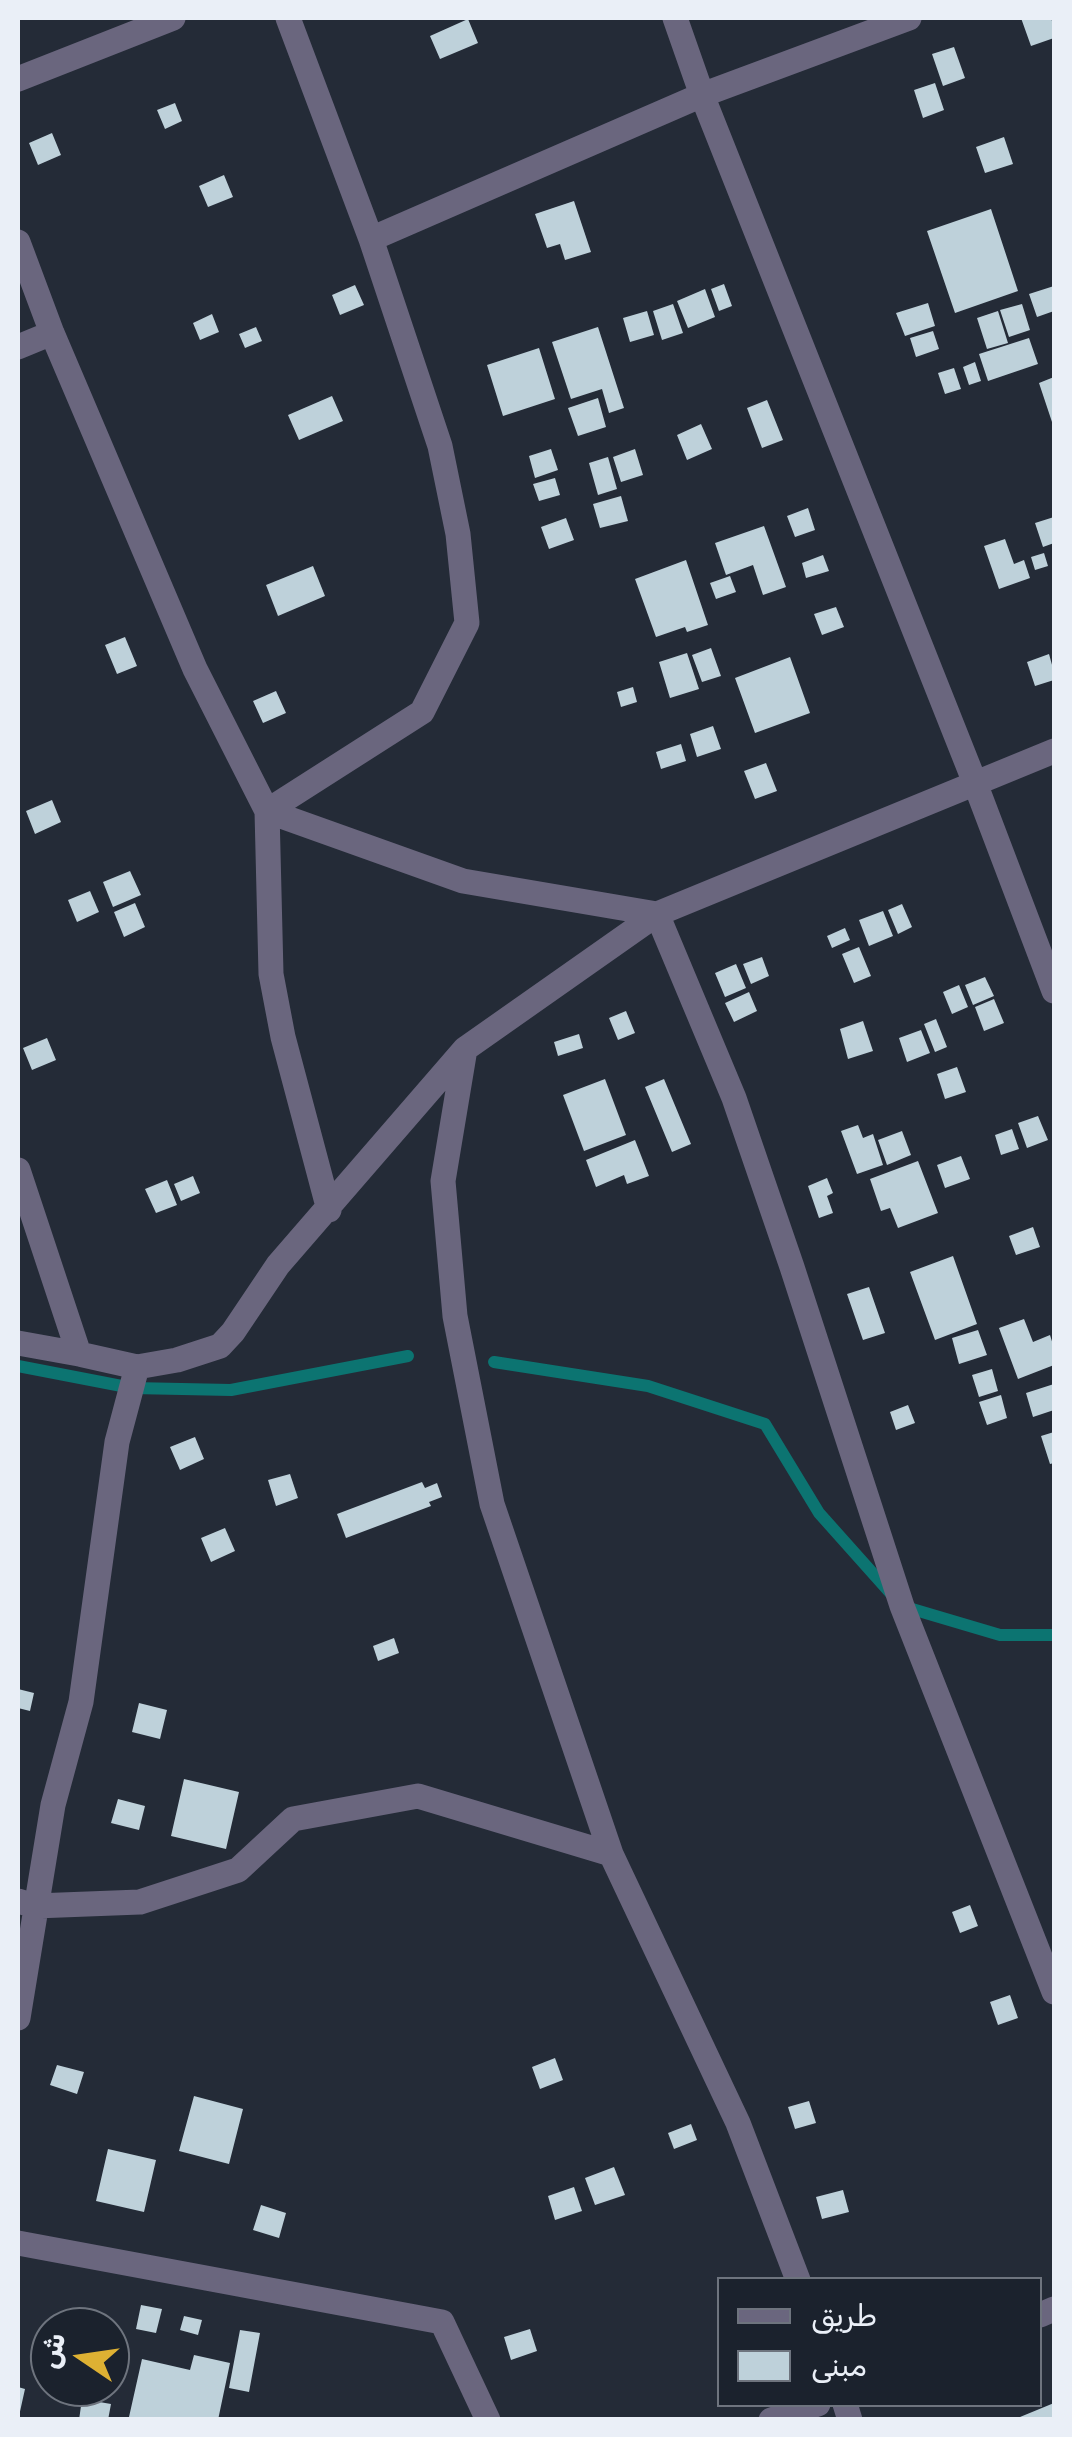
<!DOCTYPE html>
<meta charset="utf-8">
<style>
body{margin:0}
#map{position:relative;width:1072px;height:2437px;overflow:hidden;background:#242b37;font-family:Rubik,Cairo,sans-serif}
canvas{display:block}
.frame{position:absolute;inset:0;border:20px solid #eaeff7;pointer-events:none}
.legend{position:absolute;left:717px;top:2277px;width:325px;height:130px;box-sizing:border-box;background:#1b222d;border:2px solid #6e747e;margin:0;padding:12px 18px;list-style:none;font-size:30px;color:#eaeff7}
.legend li{display:flex;align-items:center;gap:20px;height:50px}
.legend b{width:50px;border:2px solid #6e747e}
.north{position:absolute;left:30px;top:2307px;width:100px;height:100px;box-sizing:border-box;background:#1b222d;border:2px solid #6e747e;border-radius:50%;rotate:283deg;font-size:28px;font-weight:700;line-height:40px;text-align:center;color:#eaeff7}
.north::after{content:'';display:block;margin:auto;width:35px;height:45px;background:#deb133;clip-path:polygon(50% 0,100% 100%,50% 72%,0 100%)}
</style>
<div id="map">
<canvas width="1072" height="2437"></canvas>
<div class="frame"></div>
<ul class="legend">
<li><b style="height:12px;background:#6a667e"></b>طريق</li>
<li><b style="height:28px;background:#bed1da"></b>مبنى</li>
</ul>
<div class="north">ش</div>
</div>
<script>
const context = document.querySelector('canvas').getContext('2d');
context.lineJoin = 'round';
const shape = rows => new Path2D(rows.map(r => 'M' + r).join(''));
function stroke(path, color, width, dash) { context.strokeStyle = color; context.lineWidth = width; context.lineCap = dash ? 'butt' : 'round'; context.setLineDash(dash || []); context.stroke(path); }
function paint(path, color) { context.fillStyle = color; context.fill(path, 'evenodd'); }
stroke(shape([
 [494,1362,648,1386,765,1424,819,1513,902,1606,1000,1635,1054,1635],
 [18,1366,132,1388,231,1390,408,1356]
]), '#0c7471', 12);
paint(shape([
 [1021,18,1051,18,1054,27,1054,38,1031,46],
 [468,19,478,43,440,59,430,36],
 [954,47,965,78,943,86,932,54],
 [935,83,944,110,923,118,914,90],
 [175,103,182,121,165,129,157,110],
 [52,133,61,155,38,165,29,143],
 [1004,137,1013,164,985,173,976,147],
 [224,175,233,197,208,207,199,186],
 [574,201,591,252,565,260,560,244,547,248,535,214],
 [991,209,1018,291,955,313,927,231],
 [724,284,732,306,719,311,711,289],
 [355,285,364,305,340,315,332,295],
 [1054,286,1054,311,1037,317,1029,294],
 [705,289,715,317,688,328,677,301],
 [928,303,935,326,905,336,896,313],
 [673,304,683,333,662,340,653,311],
 [1022,304,1030,330,1009,337,1000,310],
 [647,311,654,335,630,342,623,318],
 [998,311,1008,343,987,349,977,318],
 [212,314,219,332,200,340,193,323],
 [256,327,262,341,245,348,239,334],
 [598,327,624,408,609,413,602,389,571,399,552,342],
 [933,331,939,349,916,357,910,338],
 [1029,338,1038,364,988,381,979,354],
 [539,348,555,399,503,416,487,365],
 [975,362,981,381,969,385,963,367],
 [954,368,961,389,945,394,938,373],
 [1054,377,1054,428,1039,383],
 [332,396,343,421,299,440,288,415],
 [598,398,606,427,578,436,568,408],
 [767,400,783,440,762,448,747,408],
 [701,424,712,449,687,460,677,435],
 [551,449,558,470,535,478,529,456],
 [635,449,643,475,621,482,613,457],
 [608,457,617,489,598,495,589,463],
 [555,478,560,495,539,501,533,484],
 [621,496,628,521,600,528,593,504],
 [808,508,815,530,795,537,787,516],
 [1054,517,1054,543,1043,547,1035,523],
 [566,518,574,540,549,549,541,527],
 [764,526,786,587,763,595,753,565,726,575,715,543],
 [1005,539,1014,564,1024,560,1030,578,999,589,984,546],
 [1044,553,1048,566,1035,570,1031,557],
 [823,555,829,571,806,578,802,563],
 [686,560,708,625,687,632,685,627,656,637,635,579],
 [313,566,325,596,278,616,266,585],
 [730,576,736,592,716,599,710,583],
 [836,607,844,627,822,635,814,614],
 [125,637,137,666,117,674,105,645],
 [711,648,721,676,702,682,692,655],
 [687,653,699,689,670,698,659,662],
 [1049,654,1054,672,1054,680,1035,686,1027,662],
 [790,657,810,713,755,733,735,678],
 [633,687,637,702,621,707,617,692],
 [276,691,286,713,263,723,253,701],
 [713,726,721,749,697,757,690,734],
 [681,744,686,761,661,769,656,752],
 [766,763,777,791,755,799,744,771],
 [52,800,61,822,35,834,26,811],
 [130,871,141,895,113,907,103,882],
 [90,891,99,912,77,922,68,900],
 [135,903,145,927,124,937,114,912],
 [902,904,912,927,898,934,888,910],
 [883,911,893,936,869,946,859,920],
 [845,928,850,940,832,948,827,936],
 [859,947,871,976,854,983,842,954],
 [762,957,769,976,751,984,743,964],
 [736,964,746,988,725,997,715,973],
 [985,977,994,996,973,1005,965,985],
 [959,985,968,1007,952,1014,943,992],
 [749,992,757,1011,734,1022,725,1003],
 [994,999,1004,1023,984,1031,975,1007],
 [626,1011,635,1033,618,1040,609,1018],
 [936,1019,947,1047,935,1052,924,1024],
 [863,1021,873,1051,848,1059,840,1029],
 [921,1030,930,1053,907,1062,899,1038],
 [579,1034,583,1048,558,1056,554,1042],
 [47,1038,56,1060,32,1070,23,1048],
 [957,1067,966,1092,945,1099,937,1074],
 [605,1079,626,1135,584,1151,563,1095],
 [664,1079,691,1144,672,1152,645,1087],
 [1038,1116,1048,1140,1027,1148,1018,1123],
 [858,1125,863,1138,873,1134,883,1165,857,1174,841,1131],
 [1012,1129,1019,1149,1001,1155,995,1135],
 [902,1131,911,1155,887,1165,878,1140],
 [635,1140,649,1176,627,1184,624,1175,596,1187,586,1160],
 [961,1156,970,1179,945,1188,937,1165],
 [918,1161,938,1213,898,1228,890,1208,881,1211,870,1179],
 [193,1176,200,1193,181,1201,174,1184],
 [827,1178,833,1193,827,1196,833,1213,819,1218,808,1186],
 [167,1180,177,1205,156,1213,145,1189],
 [1033,1227,1040,1247,1016,1255,1009,1236],
 [953,1256,977,1324,935,1340,910,1272],
 [869,1287,885,1333,863,1340,847,1294],
 [1024,1319,1033,1342,1050,1335,1054,1348,1054,1365,1018,1379,999,1328],
 [978,1330,987,1355,959,1364,952,1338],
 [992,1369,998,1391,979,1397,972,1375],
 [1054,1384,1054,1410,1033,1417,1026,1393],
 [1001,1395,1007,1418,987,1425,979,1402],
 [908,1405,915,1423,896,1430,890,1412],
 [1054,1432,1054,1463,1050,1464,1041,1436],
 [195,1437,204,1459,180,1470,170,1447],
 [290,1474,298,1498,276,1506,268,1480],
 [422,1482,425,1488,437,1483,442,1497,429,1502,431,1506,346,1538,337,1514],
 [225,1528,235,1551,211,1562,201,1538],
 [394,1638,399,1653,378,1661,373,1646],
 [18,1689,34,1693,30,1711,18,1708],
 [139,1703,167,1710,160,1739,132,1732],
 [184,1779,239,1792,226,1849,171,1836],
 [118,1799,145,1806,139,1830,111,1823],
 [970,1905,978,1926,960,1933,952,1912],
 [1010,1995,1018,2018,998,2025,990,2002],
 [555,2058,563,2080,540,2089,532,2067],
 [57,2065,84,2072,77,2094,50,2085],
 [194,2096,243,2109,229,2164,179,2151],
 [809,2101,816,2123,795,2129,788,2107],
 [691,2124,697,2140,674,2149,668,2133],
 [108,2149,156,2160,144,2212,96,2201],
 [614,2167,625,2195,595,2205,585,2178],
 [574,2187,582,2211,555,2220,548,2196],
 [843,2190,849,2212,822,2219,816,2197],
 [261,2205,286,2213,279,2238,253,2230],
 [141,2305,162,2309,156,2333,136,2329],
 [184,2316,202,2320,198,2335,180,2330],
 [530,2329,537,2351,511,2360,504,2337],
 [240,2330,260,2333,249,2392,229,2388],
 [194,2355,230,2363,218,2420,141,2420,129,2417,142,2359,190,2370],
 [18,2387,25,2389,19,2416,18,2416],
 [82,2399,111,2404,108,2420,79,2420],
 [1054,2403,1054,2420,1021,2420,1020,2417]
]), '#bed1da');
stroke(shape([
 [288,18,371,239,440,446,458,534,467,623,422,712,267,811,271,974,283,1037,329,1210],
 [675,18,702,95,975,783,1054,991],
 [18,79,173,18],
 [371,239,702,95,909,18],
 [18,242,52,333,195,669,267,811,463,881,657,914,734,1098,792,1267,902,1606,1054,1992],
 [18,347,52,333],
 [465,1049,443,1181,455,1316,492,1504,611,1854,738,2123,798,2280],
 [18,1170,79,1354],
 [18,1343,79,1354,137,1367,177,1360,220,1346,233,1332,278,1265,465,1049,657,914,1054,751],
 [18,1901,35,1906,140,1902,238,1870,293,1819,418,1796,611,1854],
 [18,2018,53,1805,81,1702,117,1442,137,1367],
 [18,2243,442,2322,488,2420],
 [1040,2315,1054,2309],
 [845,2404,850,2420],
 [771,2420,818,2404]
]), '#6a667e', 25);
</script>
